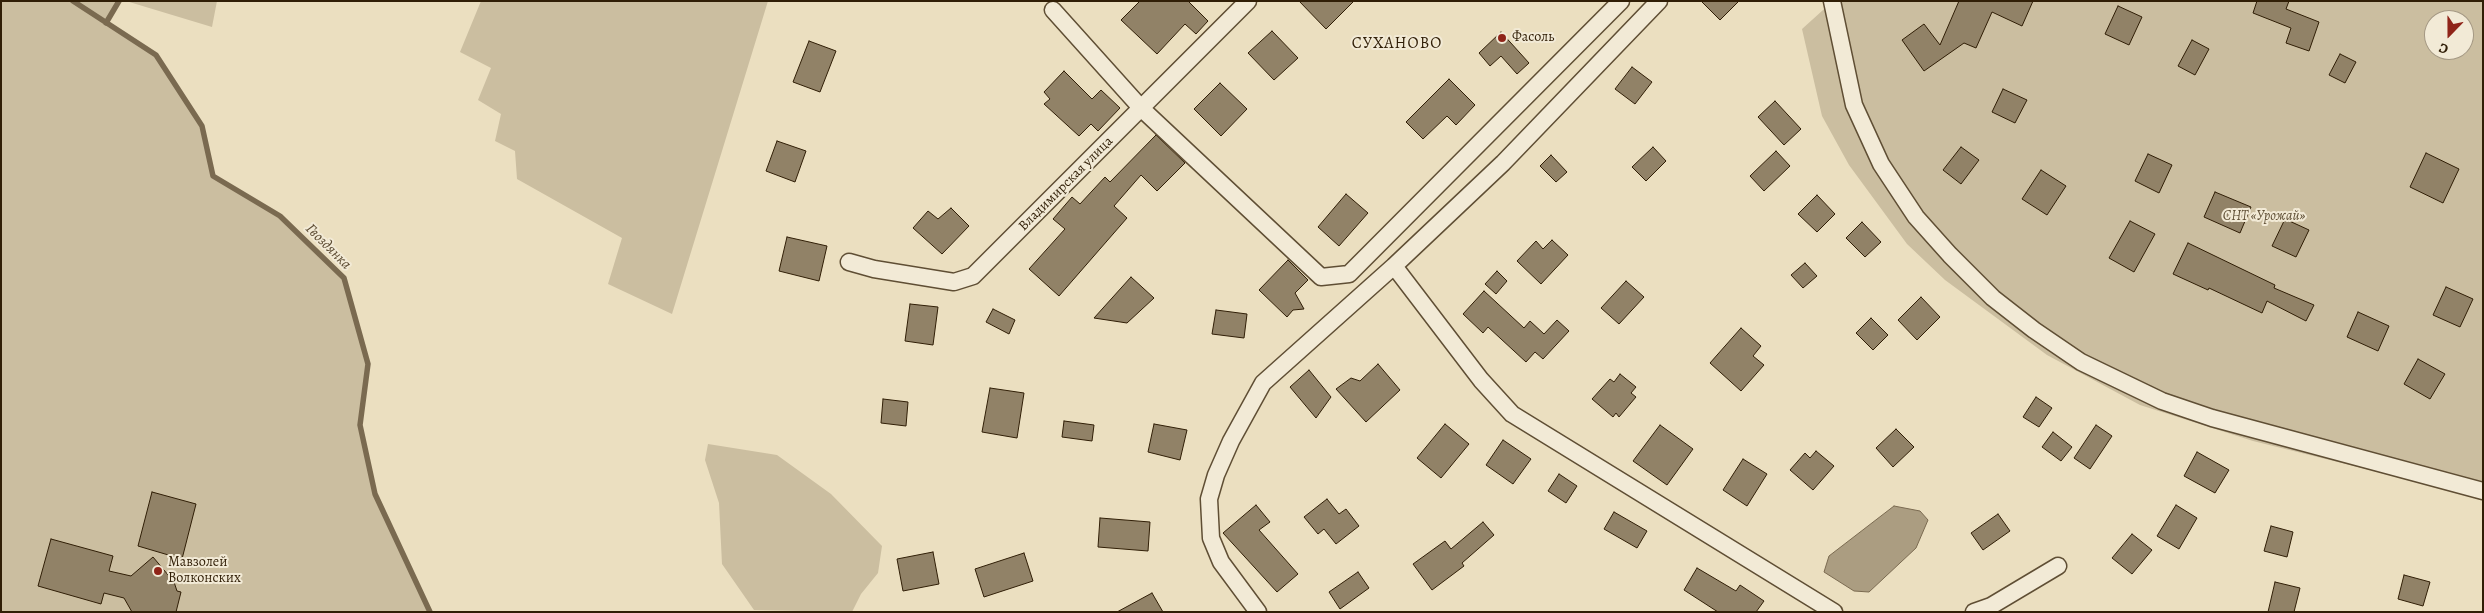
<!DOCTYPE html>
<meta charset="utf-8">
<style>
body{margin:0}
#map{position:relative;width:2484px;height:613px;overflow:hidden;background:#ebdfc0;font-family:Alegreya,serif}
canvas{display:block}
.frame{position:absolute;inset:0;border:2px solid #301e06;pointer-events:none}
.north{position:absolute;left:2424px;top:10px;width:50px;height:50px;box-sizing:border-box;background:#f2ead6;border:1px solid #a49883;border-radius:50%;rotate:202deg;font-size:14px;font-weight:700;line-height:20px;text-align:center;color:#301e06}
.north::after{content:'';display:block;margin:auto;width:18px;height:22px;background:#8f2418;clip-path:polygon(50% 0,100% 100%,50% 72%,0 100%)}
</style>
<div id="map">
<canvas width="2484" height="613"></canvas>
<div class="frame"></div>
<div class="north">С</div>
</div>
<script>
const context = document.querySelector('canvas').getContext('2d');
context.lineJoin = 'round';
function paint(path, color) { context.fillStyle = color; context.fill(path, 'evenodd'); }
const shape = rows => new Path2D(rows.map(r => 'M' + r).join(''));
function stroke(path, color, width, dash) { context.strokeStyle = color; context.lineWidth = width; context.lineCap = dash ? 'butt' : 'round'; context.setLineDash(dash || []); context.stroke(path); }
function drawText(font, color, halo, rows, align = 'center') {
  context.font = font + ' Alegreya,serif'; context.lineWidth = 4; context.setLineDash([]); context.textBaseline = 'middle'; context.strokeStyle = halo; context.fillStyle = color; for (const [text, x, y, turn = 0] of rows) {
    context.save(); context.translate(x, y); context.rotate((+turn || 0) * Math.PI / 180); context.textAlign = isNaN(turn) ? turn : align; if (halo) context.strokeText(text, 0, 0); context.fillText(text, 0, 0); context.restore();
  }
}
paint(shape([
 [1,1,119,1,106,23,156,55,202,126,213,176,280,216,344,278,368,364,360,425,375,494,430,612,1,612],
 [126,1,217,1,212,27],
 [481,1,768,1,672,314,608,284,622,238,517,179,515,151,495,141,501,114,478,100,491,68,460,52],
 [1833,1,2483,1,2483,498,2253,441,2140,405,2047,355,1945,280,1907,244,1849,165,1822,116,1802,29],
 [2434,20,2464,20,2464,50,2434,50],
 [708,444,777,455,831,494,882,546,878,573,861,594,852,612,754,610,722,564,719,503,705,460]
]), '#cbbea0');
const water = shape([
 [1894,506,1920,511,1928,520,1916,548,1869,592,1854,591,1824,572,1829,556,1894,506]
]);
paint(water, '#ab9d81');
stroke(water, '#7a6a50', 1);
stroke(shape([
 [73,1,156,55,202,126,213,176,280,216,344,278,368,364,360,425,375,494,430,612],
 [106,23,119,1]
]), '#7a6a50', 5.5);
const building = shape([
 [1140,1,1188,1,1208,21,1196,34,1185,24,1157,54,1121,20,1140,1],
 [1299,1,1354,1,1326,29,1299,1],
 [1701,1,1739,1,1720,20,1701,1],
 [1959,1,2033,1,2022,26,1992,12,1976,48,1964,43,1924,71,1902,40,1924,24,1940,45,1959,1],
 [2257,1,2289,1,2286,9,2319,22,2309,51,2286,43,2291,28,2253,13,2257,1],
 [2118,6,2142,17,2129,45,2105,34,2118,6],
 [1272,31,1298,58,1274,80,1248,53,1272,31],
 [1501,32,1529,63,1517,74,1501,56,1490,66,1479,53,1501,32],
 [2192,40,2209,49,2195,75,2178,66,2192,40],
 [809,41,836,51,820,92,793,82,809,41],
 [2340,54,2356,62,2345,83,2329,75,2340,54],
 [1632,67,1652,82,1635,104,1615,89,1632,67],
 [1064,71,1092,99,1101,90,1120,108,1098,131,1091,124,1079,136,1044,104,1050,99,1044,92,1064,71],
 [1449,79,1475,105,1456,125,1447,116,1423,139,1406,122,1449,79],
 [1220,83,1247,109,1221,136,1194,109,1220,83],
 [2003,89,2027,100,2015,123,1992,112,2003,89],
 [1775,101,1801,129,1784,145,1758,117,1775,101],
 [1156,135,1185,163,1157,191,1141,175,1114,206,1127,218,1059,296,1029,269,1065,229,1053,219,1072,197,1080,204,1105,177,1110,182,1156,135],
 [777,141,806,151,795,182,766,171,777,141],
 [1653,147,1666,161,1646,181,1632,167,1653,147],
 [1961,147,1979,160,1961,184,1943,170,1961,147],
 [1776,151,1790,166,1764,191,1750,176,1776,151],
 [2426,153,2459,169,2443,203,2410,187,2426,153],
 [2148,154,2172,165,2159,193,2135,181,2148,154],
 [1551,155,1567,172,1556,182,1540,166,1551,155],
 [2041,170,2066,186,2047,215,2022,199,2041,170],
 [2215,192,2251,207,2240,233,2204,217,2215,192],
 [1346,194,1368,213,1339,246,1318,227,1346,194],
 [1817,195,1835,214,1817,232,1798,214,1817,195],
 [951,208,969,226,942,254,913,228,928,211,938,219,951,208],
 [2285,219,2309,230,2296,257,2272,246,2285,219],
 [2130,221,2155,234,2134,272,2109,258,2130,221],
 [1862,222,1881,242,1865,257,1846,238,1862,222],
 [787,237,827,246,819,281,779,271,787,237],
 [1552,240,1568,255,1541,284,1517,261,1536,241,1543,249,1552,240],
 [2188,243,2275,285,2274,288,2314,305,2306,321,2267,301,2262,313,2209,288,2208,290,2173,274,2188,243],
 [1288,260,1308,280,1295,293,1304,309,1293,310,1287,317,1259,290,1288,260],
 [1805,263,1817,276,1803,288,1791,275,1805,263],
 [1497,271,1507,281,1496,294,1485,284,1497,271],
 [1131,277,1154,298,1127,323,1094,318,1131,277],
 [1626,281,1644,297,1619,324,1601,308,1626,281],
 [2446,287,2473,299,2460,327,2433,315,2446,287],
 [1484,291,1524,328,1530,321,1544,334,1557,320,1569,331,1543,359,1535,352,1526,362,1488,327,1483,333,1463,314,1484,291],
 [1921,297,1940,317,1917,340,1898,320,1921,297],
 [910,304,938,307,933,345,905,341,910,304],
 [993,309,1015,320,1009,334,986,322,993,309],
 [1216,310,1247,314,1244,338,1212,334,1216,310],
 [2358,312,2389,326,2378,351,2347,337,2358,312],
 [1871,318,1888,335,1873,350,1856,333,1871,318],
 [1741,328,1761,346,1753,356,1764,365,1741,391,1710,363,1741,328],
 [2418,359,2445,374,2430,399,2404,384,2418,359],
 [1378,364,1400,390,1366,422,1336,389,1351,378,1360,381,1378,364],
 [1309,370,1331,397,1316,418,1290,387,1309,370],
 [1620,374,1636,387,1631,393,1636,397,1619,417,1616,413,1613,417,1592,399,1610,379,1614,382,1620,374],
 [990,388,1024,393,1017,438,982,432,990,388],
 [2036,397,2052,408,2039,427,2023,417,2036,397],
 [883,399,908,402,906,426,881,423,883,399],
 [1064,421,1094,425,1092,441,1062,437,1064,421],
 [1154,424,1187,430,1180,460,1148,452,1154,424],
 [1445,424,1469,444,1441,478,1417,458,1445,424],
 [1660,425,1693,449,1667,485,1633,461,1660,425],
 [2096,425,2112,436,2090,469,2074,458,2096,425],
 [1896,429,1914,447,1893,467,1876,448,1896,429],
 [2053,432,2072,447,2061,461,2042,447,2053,432],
 [1503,440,1531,459,1513,484,1486,465,1503,440],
 [1816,451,1834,466,1813,490,1790,470,1805,453,1810,458,1816,451],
 [2197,452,2229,470,2215,493,2184,476,2197,452],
 [1743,459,1767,474,1747,506,1723,490,1743,459],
 [1559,474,1577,486,1566,503,1548,491,1559,474],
 [152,492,196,504,182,559,138,546,152,492],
 [1327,499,1339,514,1346,509,1359,526,1336,544,1324,529,1318,534,1304,517,1327,499],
 [1256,505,1270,522,1259,530,1298,574,1277,592,1223,533,1256,505],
 [2176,505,2197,518,2179,549,2157,536,2176,505],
 [1614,512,1647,531,1637,548,1604,529,1614,512],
 [1998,514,2010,531,1983,550,1971,533,1998,514],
 [1100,518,1150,522,1148,551,1098,547,1100,518],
 [1483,522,1494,535,1462,563,1464,566,1432,590,1413,564,1445,541,1451,549,1483,522],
 [2271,526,2293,532,2287,557,2264,551,2271,526],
 [2132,534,2152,550,2132,574,2112,558,2132,534],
 [51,539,113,556,109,571,131,576,153,557,174,582,177,591,181,592,176,612,132,612,124,598,104,593,101,604,38,586,51,539],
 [933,552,939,584,903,591,897,559,933,552],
 [1024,553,1033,581,984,597,975,569,1024,553],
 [1697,568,1736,591,1740,585,1764,601,1756,612,1718,612,1684,590,1697,568],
 [1358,572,1369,588,1340,609,1329,592,1358,572],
 [2404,575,2430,582,2423,606,2398,599,2404,575],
 [2275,582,2300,588,2294,612,2268,612,2275,582],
 [1152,593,1163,612,1117,612,1152,593]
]);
paint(building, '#918267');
stroke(building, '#301e06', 1);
const street = shape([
 [1659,1,1503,163,1394,266,1481,380,1512,414,1834,612],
 [1832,1,1854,105,1881,164,1916,217,1950,255,1993,298,2034,330,2081,362,2162,401,2212,418,2483,491],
 [1053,10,1142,109,1321,277,1349,274,1621,1],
 [849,262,874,269,954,282,973,276,1248,1],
 [1258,612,1221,562,1211,538,1209,499,1216,475,1231,441,1263,383,1394,266],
 [1974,612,1991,606,2058,566]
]);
stroke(street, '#5f4e34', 19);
stroke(street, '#f2ead6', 16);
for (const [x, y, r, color] of [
 [1502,38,5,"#8f2418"],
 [158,571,5,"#8f2418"]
]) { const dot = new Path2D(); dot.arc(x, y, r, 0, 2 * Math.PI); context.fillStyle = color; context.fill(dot); stroke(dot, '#f2ead6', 2); }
drawText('14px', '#301e06', '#f2ead6', [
 ["Фасоль",1512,38],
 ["Мавзолей",168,563],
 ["Волконских",168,579]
], 'left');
drawText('14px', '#301e06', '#f2ead6', [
 ["Владимирская улица",1066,184,-45]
]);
drawText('italic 14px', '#5e4e34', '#f2ead6', [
 ["СНТ «Урожай»",2264,217]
]);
drawText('italic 15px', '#5b4a31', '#f2ead6', [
 ["Гвоздянка",328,247,45]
]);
context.letterSpacing = '1px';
drawText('16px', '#301e06', '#f2ead6', [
 ["СУХАНОВО",1397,44]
]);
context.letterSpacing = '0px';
</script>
